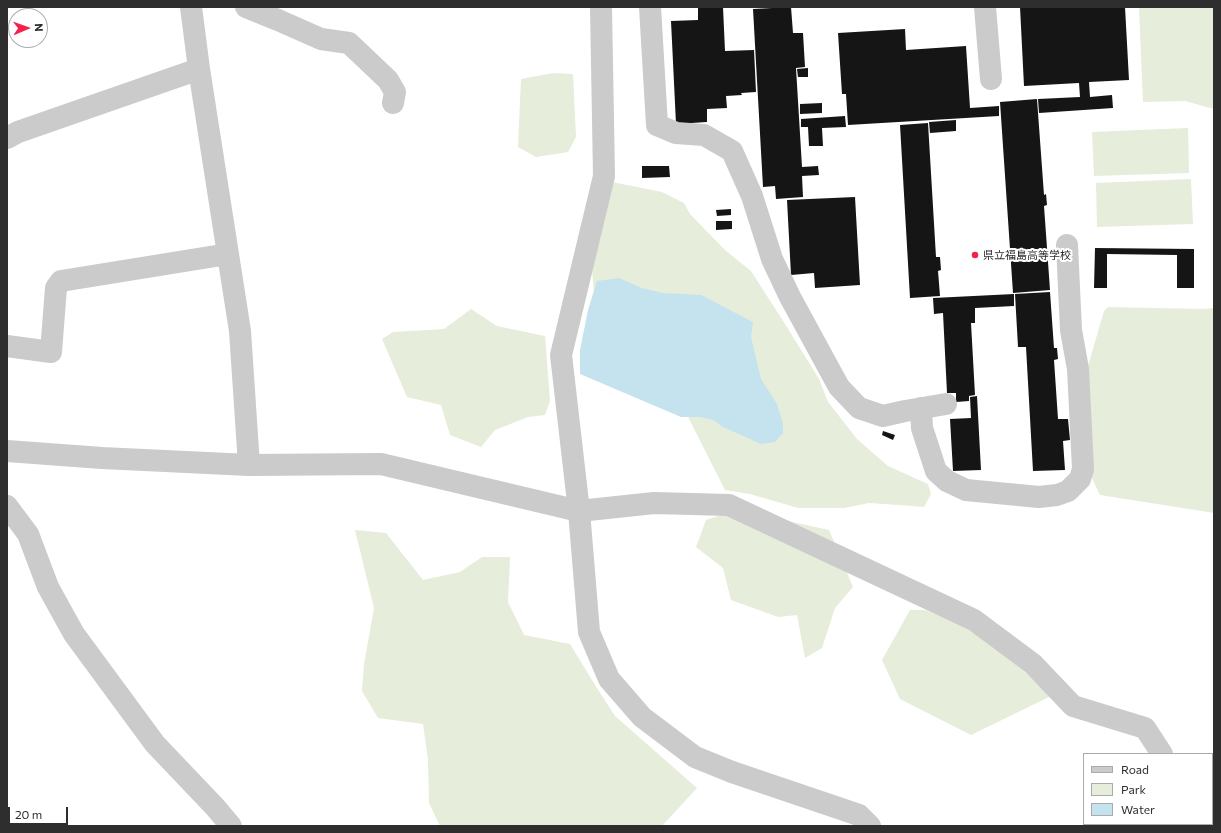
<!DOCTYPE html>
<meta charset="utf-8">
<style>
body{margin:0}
#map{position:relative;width:1221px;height:833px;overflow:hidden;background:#fff;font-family:Commissioner,sans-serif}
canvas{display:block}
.frame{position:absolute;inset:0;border:8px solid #2e2e2e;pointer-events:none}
.legend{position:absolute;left:1083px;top:753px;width:130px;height:72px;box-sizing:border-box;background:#fff;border:1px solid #ababab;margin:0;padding:5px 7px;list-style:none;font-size:12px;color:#2e2e2e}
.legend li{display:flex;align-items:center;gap:8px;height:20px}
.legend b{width:20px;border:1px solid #ababab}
.north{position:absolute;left:8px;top:8px;width:40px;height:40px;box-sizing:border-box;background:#fff;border:1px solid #ababab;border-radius:50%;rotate:88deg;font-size:11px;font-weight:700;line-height:16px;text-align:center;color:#2e2e2e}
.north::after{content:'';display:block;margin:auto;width:14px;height:18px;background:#f3224a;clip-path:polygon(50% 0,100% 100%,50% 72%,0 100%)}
.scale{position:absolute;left:8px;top:807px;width:60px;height:18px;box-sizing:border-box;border:2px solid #2e2e2e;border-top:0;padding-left:5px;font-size:12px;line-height:14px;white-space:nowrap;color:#2e2e2e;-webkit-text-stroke:3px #fff;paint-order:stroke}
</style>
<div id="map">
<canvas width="1221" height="833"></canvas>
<div class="frame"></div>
<ul class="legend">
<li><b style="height:5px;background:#cbcbcb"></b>Road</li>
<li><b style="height:11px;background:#e6edda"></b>Park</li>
<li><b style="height:11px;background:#c5e3ee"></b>Water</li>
</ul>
<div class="north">N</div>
<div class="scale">20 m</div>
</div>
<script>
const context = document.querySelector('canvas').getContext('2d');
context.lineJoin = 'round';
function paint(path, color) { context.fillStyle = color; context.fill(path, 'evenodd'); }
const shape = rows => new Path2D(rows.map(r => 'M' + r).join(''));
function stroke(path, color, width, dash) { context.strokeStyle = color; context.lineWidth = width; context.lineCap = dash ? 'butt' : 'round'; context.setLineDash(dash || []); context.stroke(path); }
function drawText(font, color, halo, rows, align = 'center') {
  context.font = font + ' Commissioner,"Noto Sans JP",sans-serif'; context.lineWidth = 4; context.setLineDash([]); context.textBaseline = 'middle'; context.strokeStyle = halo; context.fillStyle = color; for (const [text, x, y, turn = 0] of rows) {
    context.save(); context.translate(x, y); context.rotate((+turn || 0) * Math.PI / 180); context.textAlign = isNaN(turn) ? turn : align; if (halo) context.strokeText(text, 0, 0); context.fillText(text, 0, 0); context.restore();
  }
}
paint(shape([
 [1139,7,1214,7,1214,109,1185,101,1143,102],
 [553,73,573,74,576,137,568,152,536,157,518,147,521,79],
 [1188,128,1189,173,1094,176,1092,132],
 [1191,179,1193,224,1097,227,1096,183],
 [612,182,662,192,684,203,690,214,725,250,751,271,785,324,819,379,828,402,857,439,888,466,928,484,931,494,924,507,899,505,869,503,844,508,798,508,750,494,725,490,685,411,594,294,592,269],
 [1108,307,1204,309,1214,308,1214,513,1100,495,1091,476,1088,366,1104,311],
 [471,309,497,326,545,336,550,401,545,415,528,417,495,430,481,447,450,435,441,405,407,397,382,339,393,332,444,329],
 [724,514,769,517,829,530,853,587,835,608,822,648,805,658,797,615,778,617,731,600,723,568,696,547,706,520],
 [355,530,386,533,423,580,460,572,482,557,510,557,508,602,524,635,570,644,595,685,615,716,697,788,662,826,440,826,429,803,428,760,423,724,378,718,362,691,364,664,374,608],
 [910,610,925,610,970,627,1053,695,971,735,900,699,882,660]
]), '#e6edda');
paint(shape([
 [619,278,642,288,663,293,701,295,753,322,751,337,761,379,777,404,783,424,783,433,775,442,761,444,723,427,713,420,700,417,681,417,580,374,580,350,588,310,597,281]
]), '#c5e3ee');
paint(shape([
 [698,7,723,7,725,51,754,50,756,92,741,93,742,95,726,96,727,108,707,109,707,122,676,124,671,21,698,20],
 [791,7,793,33,803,33,805,67,796,68,802,167,818,166,819,175,802,176,803,197,776,199,775,186,763,187,753,9],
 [1020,7,1125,7,1129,80,1089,82,1090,97,1112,95,1113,108,1039,113,1038,99,1080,97,1079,83,1024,86],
 [905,29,906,50,966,46,970,108,999,106,999,116,848,125,846,94,842,94,838,33],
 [808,68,808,77,798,77,797,69],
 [1037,99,1044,195,1046,194,1047,205,1044,206,1050,290,1013,293,1000,102],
 [822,103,822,113,800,114,800,104],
 [845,116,846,127,822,128,823,146,809,146,808,127,801,127,801,119],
 [956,120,956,131,930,133,929,122],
 [928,123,936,257,940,257,941,270,938,271,940,296,910,298,900,125],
 [642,166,669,166,670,177,642,178],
 [855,197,860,285,815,288,814,273,791,275,787,200],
 [731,209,731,215,717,216,716,210],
 [716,221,732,221,732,229,716,230],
 [1095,248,1194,249,1194,288,1177,288,1177,255,1107,254,1107,288,1094,288],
 [1050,292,1054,348,1057,348,1058,359,1054,360,1058,419,1068,419,1070,440,1063,441,1065,470,1033,471,1026,347,1018,347,1015,294],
 [1014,294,1014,306,975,308,975,323,971,323,975,395,969,396,969,401,956,402,956,393,947,393,943,313,934,314,933,298],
 [977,396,981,470,953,471,950,419,971,418,970,397],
 [883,431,895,435,893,440,882,435]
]), '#151515');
stroke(shape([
 [191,7,199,69,240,331,249,465],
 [246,7,278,20,321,39,349,43,388,80,395,92,393,103],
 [601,7,604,176,561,355,579,511,589,632,609,679,642,717,695,757,732,772,859,815,870,826],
 [650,7,657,125,676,133,704,135,732,151,752,196,772,259,790,297,839,387,859,408,883,416,905,411,946,404],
 [985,7,991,79],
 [7,138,18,132,199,69],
 [7,346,51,352,56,288,61,281,228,254],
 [921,408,922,428,936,471,947,481,966,490,1039,497,1057,495,1068,491,1080,479,1083,469,1078,369,1071,330,1067,245],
 [7,451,102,458,249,465,381,464,579,511,654,503,729,505,974,620,1033,664,1073,706,1145,728,1162,754],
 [7,506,28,534,48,587,74,634,155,744,215,807,231,826],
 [1207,824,1209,826]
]), '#cbcbcb', 22);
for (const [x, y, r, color] of [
 [975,255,4,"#f3224a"]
]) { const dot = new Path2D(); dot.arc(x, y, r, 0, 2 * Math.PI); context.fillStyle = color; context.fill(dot); stroke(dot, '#fff', 1.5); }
drawText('11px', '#2e2e2e', '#fff', [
 ["県立福島高等学校",983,255]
], 'left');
</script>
